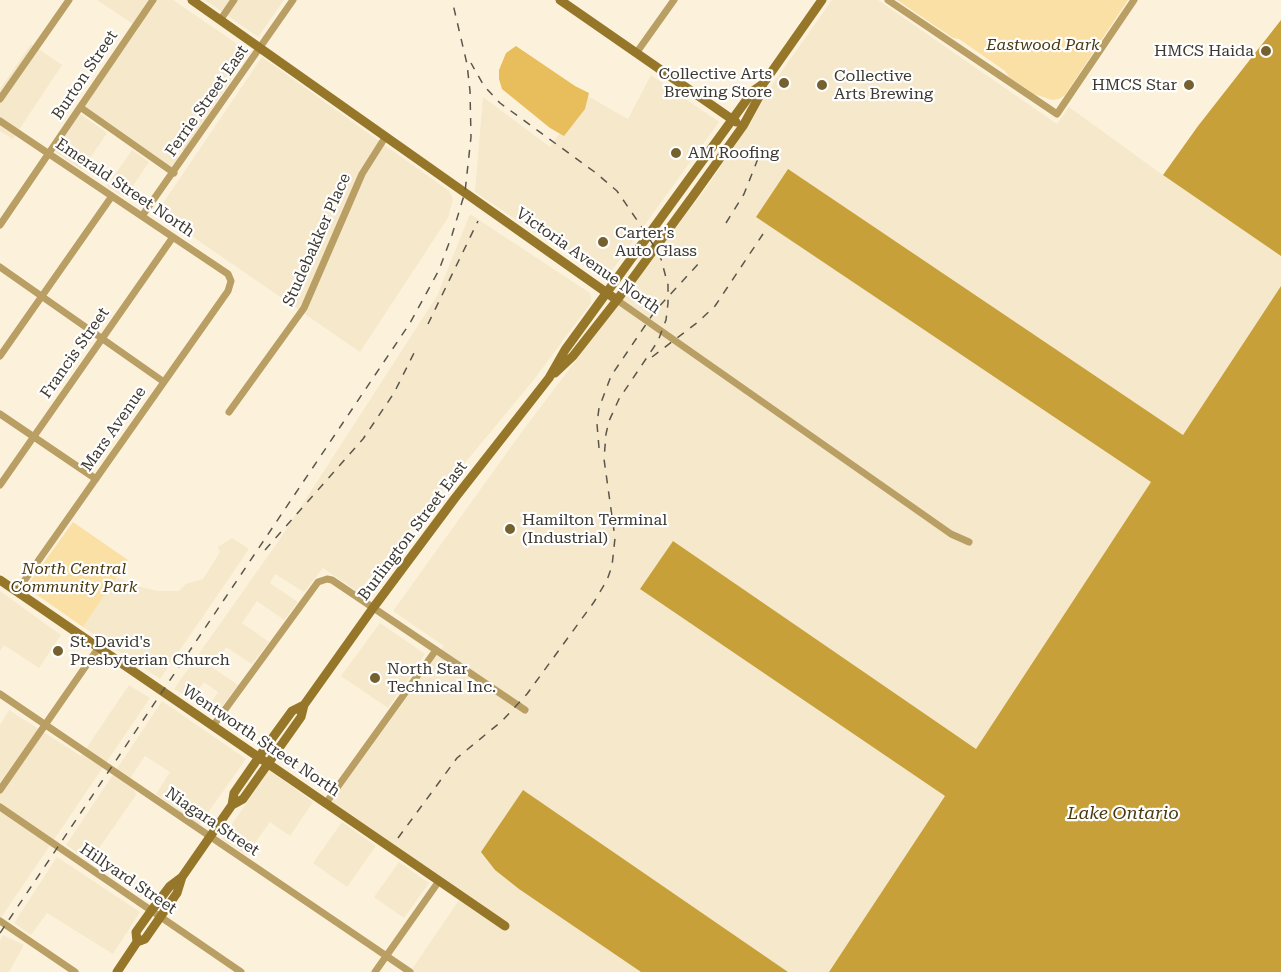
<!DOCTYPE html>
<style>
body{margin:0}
canvas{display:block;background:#fcf2dc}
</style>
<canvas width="1281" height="972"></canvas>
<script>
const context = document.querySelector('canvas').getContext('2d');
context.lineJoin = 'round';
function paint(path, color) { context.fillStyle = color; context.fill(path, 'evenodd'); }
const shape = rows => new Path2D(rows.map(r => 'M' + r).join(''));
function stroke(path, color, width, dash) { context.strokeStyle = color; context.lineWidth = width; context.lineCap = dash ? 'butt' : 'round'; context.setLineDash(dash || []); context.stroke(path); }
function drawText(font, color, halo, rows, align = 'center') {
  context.font = font + ' "Roboto Serif",serif'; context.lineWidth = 4.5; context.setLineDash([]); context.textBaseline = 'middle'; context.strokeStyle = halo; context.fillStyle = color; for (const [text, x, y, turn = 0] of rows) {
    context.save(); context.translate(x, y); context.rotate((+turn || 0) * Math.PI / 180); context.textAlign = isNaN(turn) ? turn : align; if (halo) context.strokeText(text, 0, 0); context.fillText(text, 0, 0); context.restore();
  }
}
paint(shape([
 [97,0,173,0,249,52,184,151,169,141,164,147,179,158,172,167,84,106,139,28],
 [205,0,284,0,258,37],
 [832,0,878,0,1057,124,1069,107,1160,173,1281,256,1281,286,1183,435,787,170,756,217,1151,482,976,750,673,541,640,589,945,796,829,972,788,972,523,790,487,860,495,870,519,889,641,972,410,972,464,893,331,802,444,646,393,611,521,433,709,184,751,122,772,85],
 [31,44,62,65,13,139,0,131,0,89],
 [262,57,449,191,453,199,448,218,360,352,157,212],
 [651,75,719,122,605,280,475,192,483,97,550,147,586,95,628,119],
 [79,113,107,133,82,170,54,151],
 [132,150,149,162,125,198,107,186],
 [470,214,590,293,591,303,532,382,358,592,323,568,304,592,275,574,270,583,298,602,284,620,257,601,242,623,269,642,252,664,226,647,213,668,238,685,217,713,213,714,209,712,206,710,218,692,204,682,191,699,174,689,280,539,437,296],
 [232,538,249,549,160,679,83,627,116,577,136,584,136,586,158,591,179,591,186,584,203,579,220,552,218,547],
 [0,591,61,635,39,668,4,645,0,651],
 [380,623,425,654,388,708,341,676],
 [129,685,150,698,0,919,0,725,9,710,81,756],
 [162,701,246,759,199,825,156,794,170,772,145,756,131,777,136,795,90,861,66,845],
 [269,770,313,802,290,836,270,822,246,855,222,839],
 [342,822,376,846,347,887,313,863],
 [57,857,140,912,113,954,47,913,31,935,14,923],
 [399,862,429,883,404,918,374,897],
 [3,935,24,945,9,972,0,972,0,941]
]), '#f5e8cb');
paint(shape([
 [897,0,1128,0,1065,95,1059,99,1052,100,1034,94,1009,77,1005,71,959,39,953,38],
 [73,522,128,560,83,627,30,590,29,587,29,583]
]), '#fae0a5');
paint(shape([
 [516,46,575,86,589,93,585,109,564,136,550,128,502,89,499,79,499,70,506,53]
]), '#e7be5b');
paint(shape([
 [1281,20,1281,256,1163,175,1198,126],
 [788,169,1183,435,1281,286,1281,972,829,972,945,796,640,589,673,541,976,749,1151,482,756,217],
 [523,790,788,972,641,972,519,889,495,870,481,852]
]), '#c8a039');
stroke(shape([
 [888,0,1057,114,1134,0],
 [221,19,234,0],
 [637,52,674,0],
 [0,99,69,0],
 [80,107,174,173],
 [0,121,228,274,231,281,228,291,17,591],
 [142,216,293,0],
 [0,225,153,0],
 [0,267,164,382],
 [617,300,951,534,969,542],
 [0,356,112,196],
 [229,412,304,308,362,174,386,136],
 [0,414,96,479],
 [0,485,173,237],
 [0,694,410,972],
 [213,726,318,582,327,579,332,580,525,710],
 [0,790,99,647],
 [326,803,436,650],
 [0,807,241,972],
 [0,921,75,972],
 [375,972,439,881]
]), '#b99f64', 7);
stroke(shape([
 [192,0,617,300],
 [560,0,736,122],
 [555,373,573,356,617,300,693,196,743,126,760,95,763,84],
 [0,580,505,926],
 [232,805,234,793,268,744,292,711,304,705],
 [137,942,145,939,177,893,182,877],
 [117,972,137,942,136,932,151,911,170,886,182,877,232,805,243,799,301,717,304,705,373,608,455,498,549,378,565,350,753,91,763,84,822,0]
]), '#96772a', 9);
stroke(shape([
 [726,223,744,194,759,156],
 [428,324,478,221],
 [652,357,698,322,715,306,763,234],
 [599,448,597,424,599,408,611,376,655,311,700,262],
 [265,550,363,439,394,393,417,347],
 [398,838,457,758,502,721,527,694,594,602,607,580,612,566,615,538,604,459,606,434,609,421,619,399,658,341,666,320,668,303,668,285,661,259,648,236,617,191,596,173,500,103,484,86,471,63],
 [0,933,410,323,439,270,452,235,465,192,471,137,470,91,467,64,452,0]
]), '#5b564c', 1.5, [8, 8]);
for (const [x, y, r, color] of [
 [1266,51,6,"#756130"],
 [784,83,6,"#756130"],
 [822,85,6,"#756130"],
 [1189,85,6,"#756130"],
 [676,153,6,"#756130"],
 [603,242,6,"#756130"],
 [510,529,6,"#756130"],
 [58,651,6,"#756130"],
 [375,678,6,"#756130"]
]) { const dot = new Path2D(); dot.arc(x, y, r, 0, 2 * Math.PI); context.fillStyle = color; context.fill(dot); stroke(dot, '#fff', 2); }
drawText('italic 16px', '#4b3a0f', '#fff', [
 ["Eastwood Park",1043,45],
 ["North Central",74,569],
 ["Community Park",74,587]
]);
drawText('16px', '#3d3931', '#fff', [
 ["HMCS Haida",1254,51,"right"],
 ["Collective Arts",772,74,"right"],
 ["Brewing Store",772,92,"right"],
 ["Collective",834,76],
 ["Arts Brewing",834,94],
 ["HMCS Star",1177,85,"right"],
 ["AM Roofing",688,153],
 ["Carter's",615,233],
 ["Auto Glass",615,251],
 ["Hamilton Terminal",522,520],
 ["(Industrial)",522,538],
 ["St. David's",70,642],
 ["Presbyterian Church",70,660],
 ["North Star",387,669],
 ["Technical Inc.",387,687]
], 'left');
drawText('16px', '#3d3931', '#fff', [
 ["Burton Street",85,75,-56],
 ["Ferrie Street East",207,101,-55],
 ["Emerald Street North",125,188,34],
 ["Studebakker Place",317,240,-66],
 ["Victoria Avenue North",588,261,35],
 ["Francis Street",75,353,-55],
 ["Mars Avenue",114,429,-55],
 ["Burlington Street East",413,531,-53],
 ["Wentworth Street North",261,741,34],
 ["Niagara Street",212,822,34],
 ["Hillyard Street",128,879,34]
]);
drawText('italic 18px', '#4b3a0f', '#fff', [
 ["Lake Ontario",1123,814]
]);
</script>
